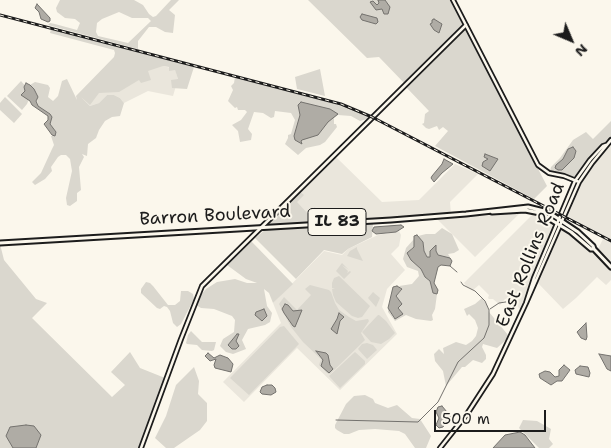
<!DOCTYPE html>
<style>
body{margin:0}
#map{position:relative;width:611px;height:448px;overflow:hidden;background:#fbf7ec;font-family:"Shantell Sans",sans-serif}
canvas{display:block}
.north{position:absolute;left:546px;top:15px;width:50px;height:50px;-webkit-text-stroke:4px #fbf7ec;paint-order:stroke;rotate:135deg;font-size:14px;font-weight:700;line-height:20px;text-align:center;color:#1c1c1c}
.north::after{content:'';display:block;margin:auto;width:18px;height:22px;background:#1c1c1c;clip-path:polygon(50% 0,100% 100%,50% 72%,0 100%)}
.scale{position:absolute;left:434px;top:410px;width:112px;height:22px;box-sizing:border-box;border:2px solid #1c1c1c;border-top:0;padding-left:6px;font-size:15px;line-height:18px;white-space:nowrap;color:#1c1c1c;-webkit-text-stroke:4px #fbf7ec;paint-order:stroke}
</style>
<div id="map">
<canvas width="611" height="448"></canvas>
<div class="north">N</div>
<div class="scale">500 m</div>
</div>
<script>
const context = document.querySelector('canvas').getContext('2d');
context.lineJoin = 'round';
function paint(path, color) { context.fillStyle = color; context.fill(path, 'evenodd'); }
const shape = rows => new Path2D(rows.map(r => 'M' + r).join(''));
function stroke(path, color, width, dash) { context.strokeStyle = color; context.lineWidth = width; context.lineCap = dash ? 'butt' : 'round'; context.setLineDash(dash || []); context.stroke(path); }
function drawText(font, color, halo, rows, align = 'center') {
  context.font = font + ' "Shantell Sans",sans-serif'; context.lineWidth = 4; context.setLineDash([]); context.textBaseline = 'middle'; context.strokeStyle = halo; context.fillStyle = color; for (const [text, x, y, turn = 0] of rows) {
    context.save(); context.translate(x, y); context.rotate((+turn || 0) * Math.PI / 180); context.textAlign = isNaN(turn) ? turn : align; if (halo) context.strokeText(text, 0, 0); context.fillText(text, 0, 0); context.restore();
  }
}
paint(shape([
 [124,56,175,69,178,79,173,96,148,91,124,103,120,98,114,95,107,95,99,103,90,106,81,97],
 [611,145,611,239,565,215,581,181,598,157],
 [336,157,382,202,419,200,455,164,478,174,450,202,451,214,269,224,269,223],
 [515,213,519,214,475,257,437,219],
 [533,214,552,222,553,227,520,309,509,298,505,299,500,305,493,299,489,299,488,298,489,295,479,285,473,290,467,287,464,283],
 [563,228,582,241,611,270,611,280,606,285,597,277,576,298,563,309,537,282,560,229],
 [399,231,401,235,399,246,391,254,405,270,387,289,382,307,397,334,340,390,297,348,244,402,223,382,281,323,273,303,324,251,342,255,348,249,378,235],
 [603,239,611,243,611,264,598,249]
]), '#eae6dc');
paint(shape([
 [60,0,134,0,143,5,149,14,153,17,156,16,171,0,179,0,169,10,175,15,173,33,165,32,156,27,149,27,138,41,138,49,48,25,50,23,55,24,77,30,80,23,75,19,65,18,57,12,56,8],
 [119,12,132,18,148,18,151,21,128,43,98,36,96,32,97,23,102,19],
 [308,0,450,0,547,186,534,199,435,146,448,131,443,127,439,130,437,126,429,129,426,128,422,124,424,123,425,114,429,111,406,87,407,86,379,57,367,58],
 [51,29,194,67,187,89,172,88,171,80,178,79,175,70,169,71,169,67,163,66,148,71,151,80,141,83,139,80,119,92,99,93,90,105,81,97,90,106,99,103,107,95,114,95,120,98,124,103,120,116,112,117,105,121,99,130,96,138,88,144,87,156,82,154,84,157,79,167,81,190,77,193,77,201,70,206,67,205,66,198,72,171,70,159,66,155,61,155,58,157,51,167,52,171,45,179,35,185,32,182,41,173,52,149,54,145,51,136,55,136,56,132,50,124,50,114,38,106,36,93,30,85,35,82,48,85,50,88,48,97,53,101,58,96,62,81,67,79,77,100,76,96,114,57,115,53,114,50,50,33],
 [320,69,325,96,297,89,295,77],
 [235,77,333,103,370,118,360,121,351,116,338,115,334,118,334,124,336,124,337,127,325,142,320,145,306,148,298,155,285,144,288,138,288,135,291,134,295,120,291,113,275,111,274,117,271,118,263,113,254,112,248,129,252,134,251,140,240,142,238,131,232,125,241,120,247,112,245,110,238,110,237,107,235,108,228,101,233,90,231,86,234,83],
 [21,81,27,88,29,99,27,104,22,110,7,96],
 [5,97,22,114,14,123,0,110,0,103],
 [611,121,611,137,585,163,576,176,571,177,550,171,551,167,560,158,573,140,586,132,593,139],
 [300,192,304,195,297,202,308,214,315,207,317,216,320,216,320,214,323,222,269,224,270,221],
 [373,224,372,237,348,249,342,254,324,250,296,279,255,238,265,230],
 [442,228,452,234,459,250,454,253,448,254,451,259,439,256,436,252,436,245,430,251,430,256,428,257,424,252,423,242,418,236,426,234,435,234],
 [414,239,414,247,411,249,410,258,421,269,425,277,430,281,433,293,437,294,435,309,432,315,433,320,431,321,416,319,406,315,395,321,388,312,388,308,394,319,402,313,398,308,401,305,396,296,402,290,399,286,412,284,419,276,418,271,407,267,403,259,406,248],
 [251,241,293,284,273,303,269,293,264,289,267,306,272,313,270,322,265,325,248,329,242,340,246,349,233,354,226,352,220,346,223,339,234,332,235,320,232,316,214,309,201,308,196,305,199,297,206,289,217,282,235,279,247,283,257,283,246,279,227,265],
 [0,244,4,260,36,299,47,303,32,318,112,397,125,385,111,372,130,352,140,368,165,378,141,448,0,448],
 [357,247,357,249,363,261,347,256,350,251],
 [342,263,349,270,342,265,348,271,347,273,350,271,351,272,344,279,336,271],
 [339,276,370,306,362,317,358,318,352,316,336,302,333,295,332,289,335,288,332,288,332,283,334,278],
 [146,282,150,283,153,286,168,305,175,305,180,301,181,291,188,291,193,294,194,299,181,324,177,327,173,323,170,311,167,307,164,306,160,309,157,308,141,293,141,289],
 [310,285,329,290,331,292,335,303,339,310,349,317,356,321,368,319,369,321,361,333,365,340,330,374,327,373,319,365,321,359,303,342,291,327,279,304,284,297,297,310,311,295,305,289],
 [373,292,380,298,376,307,368,298],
 [482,298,487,305,489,312,508,335,506,340,497,348,483,344,482,347,486,355,486,359,482,363,473,360,465,367,462,367,446,386,443,371,435,361,434,354,439,349,444,354,443,348,456,342,466,345,472,341,476,336,478,328,475,320,469,314,467,316,464,309,475,304],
 [378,315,379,315,386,321,395,333,389,339,381,344,371,342,362,332],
 [284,326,299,344,249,395,230,378,280,327],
 [191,331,202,342,216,342,214,350,212,351,202,350,197,345,187,344,186,343,188,335],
 [367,343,373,345,377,350,367,359,358,349,362,344],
 [355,352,365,361,365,364,340,388,329,376],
 [194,367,199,381,198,394,207,403,207,421,200,430,174,448,166,448,155,438,166,416,176,385],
 [365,395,373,399,375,403,388,408,397,405,412,418,420,419,431,436,426,448,415,448,405,434,399,431,375,429,359,430,349,434,344,434,337,430,335,428,335,425,346,404,354,396],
 [523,420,537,421,551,429,549,439,553,444,549,448,539,448,519,428]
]), '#dad7ce');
const water = shape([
 [378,0,385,0,390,7,388,14,384,14,382,9,376,10,370,2,373,1,377,5,379,3,378,0],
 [37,4,50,18,50,21,48,22,41,19,39,12,35,8,37,4],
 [362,14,377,18,378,22,376,24,362,20,360,17,362,14],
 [434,19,442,24,439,33,434,30,430,24,432,23,432,20,434,19],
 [26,83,30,85,34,89,38,97,36,101,38,106,50,114,52,117,50,124,56,132,55,136,52,135,44,124,48,120,48,116,32,105,30,101,21,95,25,91,24,87,26,83],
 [301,102,330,109,338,114,328,122,318,135,302,140,301,141,302,144,295,140,294,136,300,115,298,105,301,102],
 [573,147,576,151,574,158,562,170,558,170,555,168,556,165,563,159,568,149,573,147],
 [485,154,498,159,490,171,482,166,483,162,488,159,484,157,485,154],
 [444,159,453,164,442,173,434,182,431,178,432,176,442,164,444,159],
 [401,225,404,227,396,232,376,234,372,231,374,227,401,225],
 [417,235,423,242,424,251,427,257,430,257,430,251,436,245,436,251,438,255,450,258,452,261,450,266,441,265,438,267,434,283,438,290,437,294,433,293,430,281,425,277,421,269,411,260,407,253,414,247,414,236,417,235],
 [397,286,402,289,396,296,402,304,398,308,403,314,395,319,388,308,393,287,397,286],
 [285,304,288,305,293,311,302,310,295,327,293,326,284,313,282,309,285,304],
 [264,309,267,316,262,321,255,315,256,312,264,309],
 [339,313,344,317,340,321,337,334,331,329,337,319,339,313],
 [586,323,587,337,586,340,581,338,577,332,586,323],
 [237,334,239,334,236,341,239,346,236,349,232,349,228,345,237,334],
 [316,351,326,353,328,355,330,365,333,369,329,373,321,366,323,360,316,351],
 [208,353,214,358,220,355,228,358,233,364,231,372,215,368,214,365,216,359,210,361,205,356,208,353],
 [599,354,611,356,611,371,607,369,599,354],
 [564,365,570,370,562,381,557,381,551,385,540,378,539,374,545,371,550,372,555,377,559,376,559,370,564,365],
 [580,366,588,367,590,373,589,377,576,374,575,370,580,366],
 [267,385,272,385,275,388,276,392,271,395,262,394,260,392,262,387,267,385],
 [442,406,452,418,446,422,443,427,439,428,436,425,439,418,436,412,438,407,442,406],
 [26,425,34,426,41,435,36,448,13,448,6,436,10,427,26,425],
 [520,432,525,435,535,448,493,448,505,435,520,432]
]);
paint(water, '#afaca5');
stroke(water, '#74726e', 1);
stroke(shape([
 [450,266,457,272],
 [490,309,499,303,512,301],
 [336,420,418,422,438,402,458,362,484,338,489,325,489,310,485,301,475,291,463,285,461,282]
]), '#74726e', 1);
const secondary = shape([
 [453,0,538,165,549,173,564,176,579,182],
 [526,303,579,182,592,163,611,140],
 [141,448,181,339,202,286,466,25],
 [440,448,467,414,493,374,526,303,534,278,575,181,590,160,603,146,606,145]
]);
const primary = shape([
 [492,212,525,210,540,213,571,232,591,249,594,249],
 [0,243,391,220,466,214,528,207,548,212,578,232,593,246,594,249,611,267]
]);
stroke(secondary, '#1c1c1c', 6);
stroke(primary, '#1c1c1c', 7);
stroke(secondary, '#fbf7ec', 2.5);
stroke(primary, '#fbf7ec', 3);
const rail = shape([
 [0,15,341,104,372,117,611,241]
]);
stroke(rail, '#1c1c1c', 3);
stroke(rail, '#fbf7ec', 1, [4]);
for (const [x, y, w] of [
 [337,222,58]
]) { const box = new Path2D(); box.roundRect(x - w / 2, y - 13.5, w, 27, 4); context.fillStyle = '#fbf7ec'; context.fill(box); stroke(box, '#1c1c1c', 1); }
drawText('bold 16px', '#1c1c1c', null, [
 ["IL 83",337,222]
]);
drawText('18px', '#1c1c1c', '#fbf7ec', [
 ["Barron Boulevard",215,216,-3],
 ["East Rollins Road",531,255,-68]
]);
</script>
